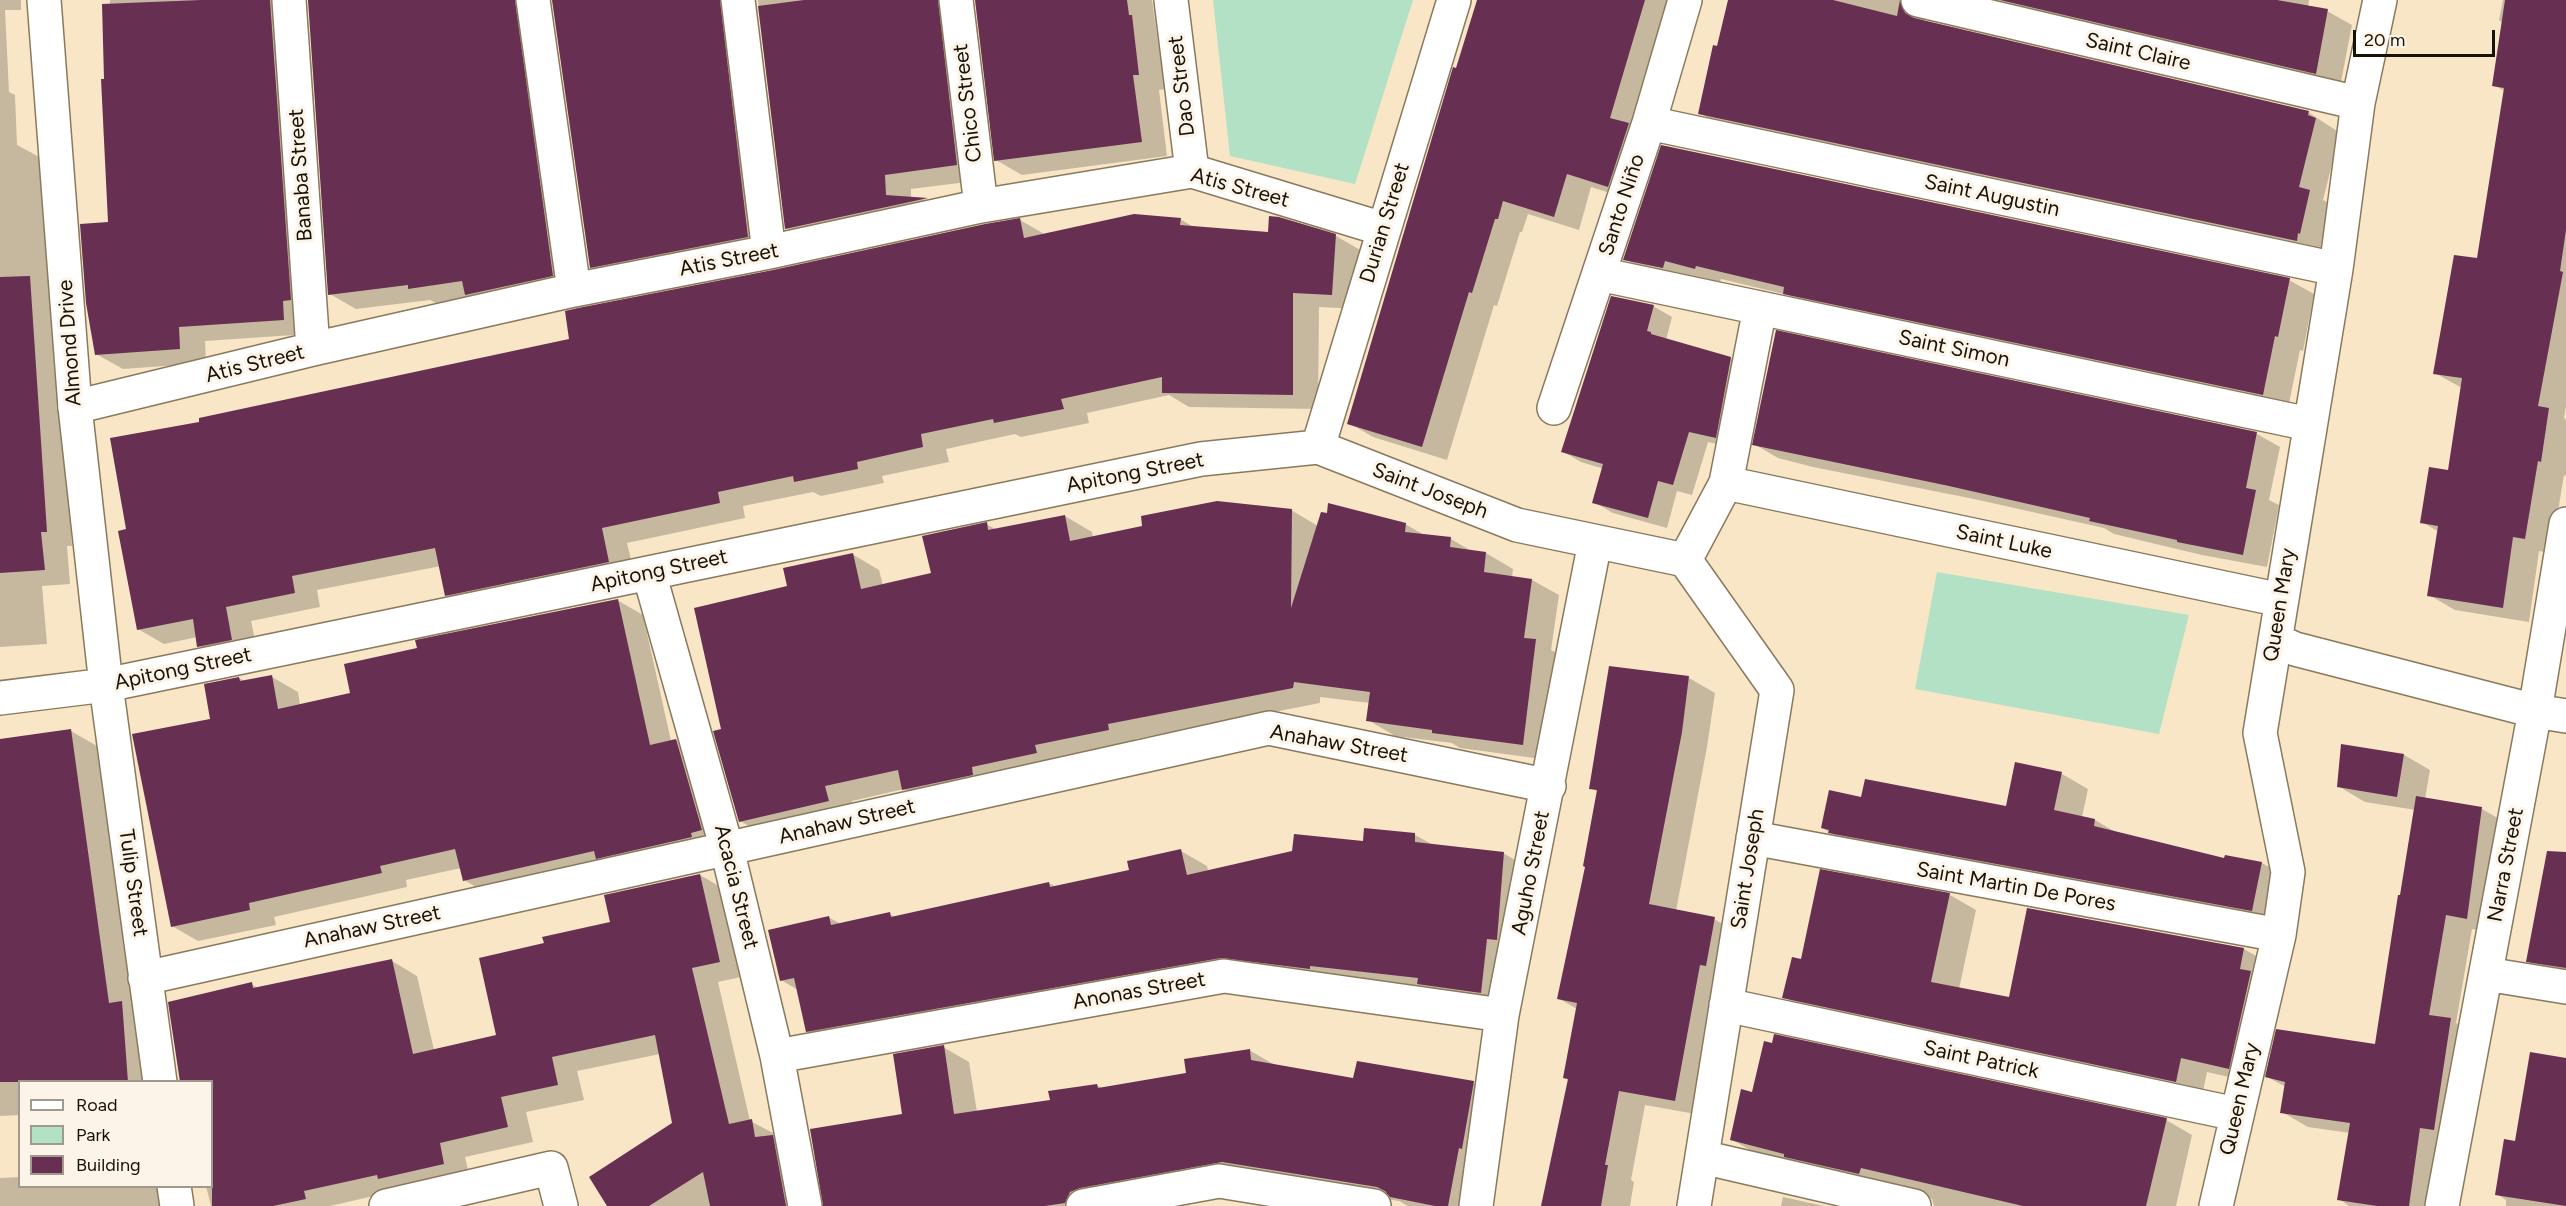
<!DOCTYPE html>
<meta charset="utf-8">
<style>
body{margin:0}
#map{position:relative;width:2566px;height:1206px;overflow:hidden;background:#f8e6c7;font-family:Figtree,sans-serif}
canvas{display:block}
.legend{position:absolute;left:18px;top:1080px;width:195px;height:108px;box-sizing:border-box;background:#fcf4e8;border:2px solid #a0998e;margin:0;padding:8px 10px;list-style:none;font-size:18px;color:#171106}
.legend li{display:flex;align-items:center;gap:12px;height:30px}
.legend b{width:30px;border:2px solid #a0998e}
.scale{position:absolute;left:2353px;top:30px;width:142px;height:27px;box-sizing:border-box;border:3px solid #171106;border-top:0;padding-left:8px;font-size:18px;line-height:21px;white-space:nowrap;color:#171106;-webkit-text-stroke:4px #fcf4e8;paint-order:stroke}
</style>
<div id="map">
<canvas width="2566" height="1206"></canvas>
<ul class="legend">
<li><b style="height:8px;background:#fff"></b>Road</li>
<li><b style="height:16px;background:#b3e1c5"></b>Park</li>
<li><b style="height:16px;background:#672f51"></b>Building</li>
</ul>
<div class="scale">20 m</div>
</div>
<script>
const context = document.querySelector('canvas').getContext('2d');
context.lineJoin = 'round';
function paint(path, color) { context.fillStyle = color; context.fill(path, 'evenodd'); }
const shape = rows => new Path2D(rows.map(r => 'M' + r).join(''));
function stroke(path, color, width, dash) { context.strokeStyle = color; context.lineWidth = width; context.lineCap = dash ? 'butt' : 'round'; context.setLineDash(dash || []); context.stroke(path); }
function drawText(font, color, halo, rows, align = 'center') {
  context.font = font + ' Figtree,sans-serif'; context.lineWidth = 6; context.setLineDash([]); context.textBaseline = 'middle'; context.strokeStyle = halo; context.fillStyle = color; for (const [text, x, y, turn = 0] of rows) {
    context.save(); context.translate(x, y); context.rotate((+turn || 0) * Math.PI / 180); context.textAlign = isNaN(turn) ? turn : align; if (halo) context.strokeText(text, 0, 0); context.fillText(text, 0, 0); context.restore();
  }
}
paint(shape([
 [1213,0,1413,0,1355,184,1230,156],
 [1937,572,2189,615,2159,734,1915,689]
]), '#b3e1c5');
paint(shape([
 [0,0,21,0,21,10,5,10,9,92,15,95,17,145,45,160,72,546,67,546,70,584,42,586,47,644,0,647],
 [110,0,284,0,309,334,205,341,206,363,123,369,96,354,109,224,106,80],
 [309,0,548,0,579,290,436,303,430,300,356,309,330,294],
 [553,0,752,0,774,251,617,282,591,267],
 [758,0,970,0,983,180,911,189,911,198,928,200,952,213,813,243,786,228],
 [976,0,1152,0,1165,89,1159,90,1167,156,1022,175,996,160],
 [1478,0,1672,0,1632,200,1591,187,1579,230,1528,214,1522,232,1520,232,1497,306,1494,305,1447,460,1373,437,1349,423],
 [1730,0,1930,0,1924,11,1924,21,2308,112,2340,133,2323,200,2334,205,2321,254,1724,128,1700,113],
 [1969,0,2309,0,2308,7,2327,11,2352,25,2340,87],
 [2503,0,2566,0,2566,406,2564,418,2566,420,2566,476,2564,475,2551,553,2539,551,2529,622,2455,610,2429,595,2439,532,2422,522,2449,472,2462,388,2435,373,2478,260,2505,91,2493,85,2503,23,2499,20],
 [1180,219,1195,228,1336,236,1362,251,1358,309,1319,307,1318,409,1189,407,1169,395,1087,413,1089,423,1021,437,1015,434,946,449,949,462,882,476,884,483,821,496,813,492,743,506,745,518,627,543,635,577,473,610,447,595,441,566,317,590,320,607,251,621,258,654,225,661,199,646,197,637,164,644,138,629,128,530,201,423,571,340,1020,220,1046,235],
 [1625,259,2289,280,2314,294,2303,351,2300,350,2288,408,1810,307,1788,295,1721,279,1720,282,1690,275,1688,282,1650,274],
 [1653,306,1672,317,1666,340,1731,358,1750,369,1735,448,1708,442,1692,495,1677,491,1667,528,1613,513,1594,502,1604,469,1581,462,1562,451],
 [2257,434,2280,447,2269,500,2279,505,2267,567,2202,555,2114,534,2104,528,1974,499,1813,467,1778,458,1754,444],
 [1291,510,1318,526,1405,524,1426,536,1451,539,1473,552,1486,553,1513,569,1512,577,1532,580,1559,595,1551,650,1563,656,1549,760,1460,748,1452,743,1395,736,1368,720,1370,703,1320,697,1320,703,1135,739,1136,745,931,805,904,789,852,801,855,816,767,836,740,821,722,730,789,588,852,554,879,570,883,585,932,574,986,524,997,530,1065,516,1092,532,1093,537],
 [617,600,643,615,671,741,676,740,702,755,727,845,490,895,464,880,461,868,406,880,407,887,274,917,276,925,198,941,172,926,212,720,239,678,245,681,272,677,298,692,300,705,352,694],
 [1689,678,1715,693,1707,747,1676,911,1714,919,1740,934,1701,1115,1645,1105,1631,1180,1634,1182,1630,1206,1542,1206,1570,1081,1564,1078,1577,1009,1558,998,1587,867,1598,792,1591,788],
 [71,731,97,746,133,1009,148,1018,152,1082,20,1082,20,1115,0,1116,0,740],
 [2404,755,2430,770,2425,799,2482,809,2508,824,2493,933,2472,929,2456,1023,2477,1035,2437,1206,2349,1206,2339,1199,2350,1133,2308,1127,2282,1112,2286,1087,2267,1077,2376,1046,2416,810,2365,802,2338,786],
 [2062,774,2088,789,2082,817,2095,820,2119,834,2225,860,2262,863,2288,878,2278,925,1856,847,1822,828,1862,799,2007,808],
 [1366,829,1415,835,1435,846,1503,853,1529,868,1507,1007,1248,972,833,1046,807,1031,798,990,781,980,828,917,841,924,889,914,895,917,1049,883,1056,887,1130,871,1181,851,1207,866,1208,871,1364,843],
 [1821,871,1950,895,1976,910,1959,989,2010,999,2029,909,2244,949,2270,964,2255,1083,2207,1072,2202,1096,1810,1012,1784,997,1802,960],
 [700,875,726,890,745,976,718,982,750,1121,777,1135,809,1206,609,1206,674,1123,660,1054,577,1071,584,1100,526,1112,533,1142,465,1157,470,1179,400,1190,330,1206,211,1206,206,1186,212,1186,212,1082,251,984,258,988,392,961,417,976,434,1050,498,1036,545,944,611,923],
 [2566,903,2566,978,2554,976,2528,961],
 [943,1047,969,1062,977,1112,1051,1101,1097,1085,1103,1089,1188,1075,1249,1050,1275,1065,1355,1080,1473,1083,1499,1098,1476,1206,1408,1206,1399,1201,1243,1177,1098,1206,825,1206,903,1116],
 [2566,1059,2566,1206,2506,1206,2506,1200,2497,1194,2516,1143],
 [1753,1094,2166,1120,2192,1135,2176,1206,1934,1206,1932,1199,1811,1171,1757,1154,1731,1139],
 [20,1177,20,1186,159,1186,161,1206,0,1206,0,1178],
 [1783,1197,1824,1206,1781,1206]
]), '#0003');
paint(shape([
 [201,0,270,0,291,300,283,301,284,320,179,327,180,349,95,355,86,303,80,224,108,222,101,79,104,79,102,4],
 [308,0,515,0,553,276,465,295,462,281,408,289,408,285,328,295],
 [552,0,720,0,748,237,590,268],
 [804,0,938,0,957,165,885,175,886,195,928,198,785,229,758,6],
 [975,0,1127,0,1129,15,1132,15,1139,75,1133,75,1142,142,994,161],
 [1477,0,1645,0,1610,118,1629,123,1608,187,1567,174,1554,217,1503,201,1498,219,1495,219,1472,293,1469,292,1422,447,1347,424,1453,67,1456,68],
 [1728,0,1833,0,1897,16,1900,0,1905,13,1914,18,2309,111,2308,115,2316,118,2299,187,2310,190,2300,234,2298,233,2297,241,1698,114,1713,45,1717,46],
 [2000,0,2277,0,2328,9,2316,74],
 [2505,0,2566,0,2566,230,2560,271,2563,272,2538,406,2549,408,2541,462,2538,461,2525,539,2513,537,2503,608,2427,596,2438,526,2420,523,2429,467,2448,470,2462,378,2433,374,2454,255,2477,258,2504,88,2492,86],
 [1661,145,2290,278,2278,337,2275,336,2263,395,1783,294,1784,287,1696,266,1695,269,1665,261,1663,268,1623,260],
 [1134,214,1181,218,1180,225,1268,232,1269,216,1279,217,1336,234,1332,295,1293,293,1293,395,1162,393,1162,377,1061,399,1064,409,994,423,993,419,921,434,923,447,857,462,858,469,794,482,793,476,718,492,720,503,602,528,609,562,445,596,435,548,292,576,295,593,226,607,232,640,197,647,193,619,137,630,118,531,126,529,110,438,199,422,199,418,569,339,565,311,578,308,773,270,985,224,1020,218,1024,238],
 [30,276,47,532,41,532,45,570,0,573,0,277],
 [1611,296,1654,305,1647,331,1651,332,1651,334,1731,357,1716,438,1689,432,1673,485,1658,481,1648,518,1592,503,1603,464,1561,452],
 [1776,330,2257,432,2246,488,2256,490,2243,555,2177,542,2177,540,2089,521,2090,518,1949,486,1752,445],
 [1217,501,1292,509,1291,608,1321,512,1327,513,1328,503,1406,523,1405,532,1451,537,1450,547,1486,552,1484,572,1532,579,1524,638,1536,639,1523,745,1432,733,1432,730,1366,721,1370,692,1294,682,1293,688,1108,724,1109,730,1035,745,1037,753,972,767,973,775,902,790,898,770,825,786,829,801,739,822,713,731,721,729,694,608,787,586,783,568,853,553,861,589,931,573,922,536,987,522,988,530,1065,515,1070,541,1142,526,1141,516],
 [618,599,650,745,676,739,702,830,691,833,692,837,596,859,594,851,463,881,455,849,380,866,382,873,249,903,250,910,171,927,132,734,210,719,204,684,239,677,240,681,272,675,278,709,350,693,344,664,417,648,415,640],
 [1609,666,1689,676,1682,732,1649,904,1715,917,1706,966,1700,965,1675,1101,1619,1091,1605,1165,1608,1165,1601,1206,1541,1206,1568,1079,1563,1078,1577,1003,1557,999,1585,867,1583,866,1597,790,1589,789],
 [71,729,109,1003,122,1001,128,1082,0,1082,0,739],
 [2341,744,2404,754,2397,797,2337,787],
 [2015,762,2062,772,2054,810,2095,819,2094,826,2224,858,2225,855,2262,862,2252,911,1828,833,1829,830,1821,828,1829,790,1861,797,1865,779,2006,806],
 [2416,796,2482,807,2467,919,2446,915,2429,1015,2451,1018,2434,1130,2420,1128,2409,1206,2377,1206,2337,1200,2350,1123,2280,1113,2285,1082,2265,1077,2276,1029,2375,1044,2398,895,2400,895],
 [1364,828,1415,833,1415,842,1504,852,1497,940,1487,939,1481,993,1417,984,1418,978,1310,966,1310,969,1221,958,806,1032,794,978,780,981,768,930,829,916,831,925,890,912,891,917,1049,882,1050,887,1129,870,1127,861,1181,849,1187,875,1292,851,1294,834,1363,841],
 [2547,851,2566,852,2566,968,2526,962],
 [1820,869,1950,893,1931,982,2009,997,2027,908,2244,948,2240,969,2251,971,2229,1069,2181,1058,2176,1082,1782,998,1792,957,1801,959],
 [700,874,720,962,692,968,729,1124,752,1119,755,1137,773,1135,786,1206,710,1206,703,1172,649,1206,607,1206,589,1177,672,1123,655,1035,552,1057,558,1085,501,1097,508,1127,440,1143,444,1164,378,1179,377,1175,304,1191,306,1199,273,1206,212,1206,212,1082,180,1082,168,1002,252,982,253,988,392,959,413,1054,496,1035,479,958,544,943,542,937,610,922,604,895],
 [1774,1034,2167,1118,2146,1206,2023,1206,1861,1168,1859,1174,1784,1157,1784,1154,1730,1140,1741,1089,1752,1092,1764,1041,1772,1043],
 [944,1045,954,1114,1050,1100,1048,1091,1097,1084,1098,1088,1186,1073,1184,1059,1250,1049,1251,1060,1353,1078,1357,1061,1474,1081,1462,1149,1459,1148,1448,1206,1435,1206,1390,1197,1385,1191,1377,1187,1222,1162,1080,1188,1070,1192,1065,1203,1045,1206,823,1206,810,1129,902,1114,893,1054],
 [2530,1052,2566,1058,2566,1206,2495,1195,2504,1139,2515,1141]
]), '#672f51');
const minor = shape([
 [289,0,313,349],
 [533,0,574,290],
 [738,0,769,252],
 [956,0,981,206],
 [1171,0,1192,171],
 [1918,0,2358,103],
 [1649,123,2336,269],
 [1599,274,2309,424],
 [75,407,313,349,574,290,769,252,981,206,1192,171,1383,229],
 [1554,408,1649,123,1685,0],
 [1318,447,1454,0],
 [1726,483,2281,600],
 [1685,560,1726,483,1760,308],
 [649,573,727,849,777,1056,805,1206],
 [2275,640,2295,649,2535,711,2566,716],
 [1753,838,2279,935],
 [2486,974,2566,987],
 [145,978,1269,728,1549,786],
 [1726,1005,2236,1114],
 [777,1056,1224,976,1502,1015],
 [160,1082,106,685,1201,459,1318,447,1517,525,1685,560,1777,690,1694,1206],
 [1702,1157,1914,1206],
 [174,1186,177,1206],
 [386,1206,551,1168,561,1206],
 [1083,1206,1219,1181,1374,1206],
 [1476,1206,1502,1015,1595,542],
 [2216,1206,2279,935,2288,872,2260,733,2336,269,2358,103,2380,0],
 [2442,1206,2535,711,2566,524]
]);
const tertiary = shape([
 [0,698,106,685,75,407,44,0]
]);
stroke(minor, '#8a795d', 36);
stroke(tertiary, '#8a795d', 36);
stroke(minor, '#fff', 33);
stroke(tertiary, '#fff', 33);
drawText('21px', '#171106', '#fcf4e8', [
 ["Saint Claire",2138,52,13],
 ["Dao Street",1182,86,-97],
 ["Chico Street",968,103,-97],
 ["Banaba Street",301,175,-94],
 ["Atis Street",1240,188,15],
 ["Saint Augustin",1992,196,12],
 ["Santo Niño",1622,205,-72],
 ["Durian Street",1385,223,-73],
 ["Atis Street",729,260,-11],
 ["Almond Drive",70,343,-94],
 ["Saint Simon",1954,349,12],
 ["Atis Street",255,364,-14],
 ["Apitong Street",1135,473,-11],
 ["Saint Joseph",1430,491,21],
 ["Saint Luke",2004,542,12],
 ["Apitong Street",659,571,-12],
 ["Queen Mary",2280,605,-81],
 ["Apitong Street",183,669,-12],
 ["Anahaw Street",1339,744,10],
 ["Anahaw Street",847,822,-13],
 ["Narra Street",2506,865,-79],
 ["Saint Joseph",1748,869,-81],
 ["Aguho Street",1531,873,-79],
 ["Tulip Street",133,883,82],
 ["Acacia Street",736,887,76],
 ["Saint Martin De Pores",2016,887,10],
 ["Anahaw Street",372,927,-12],
 ["Anonas Street",1139,991,-10],
 ["Saint Patrick",1981,1060,12],
 ["Queen Mary",2240,1099,-77]
]);
</script>
